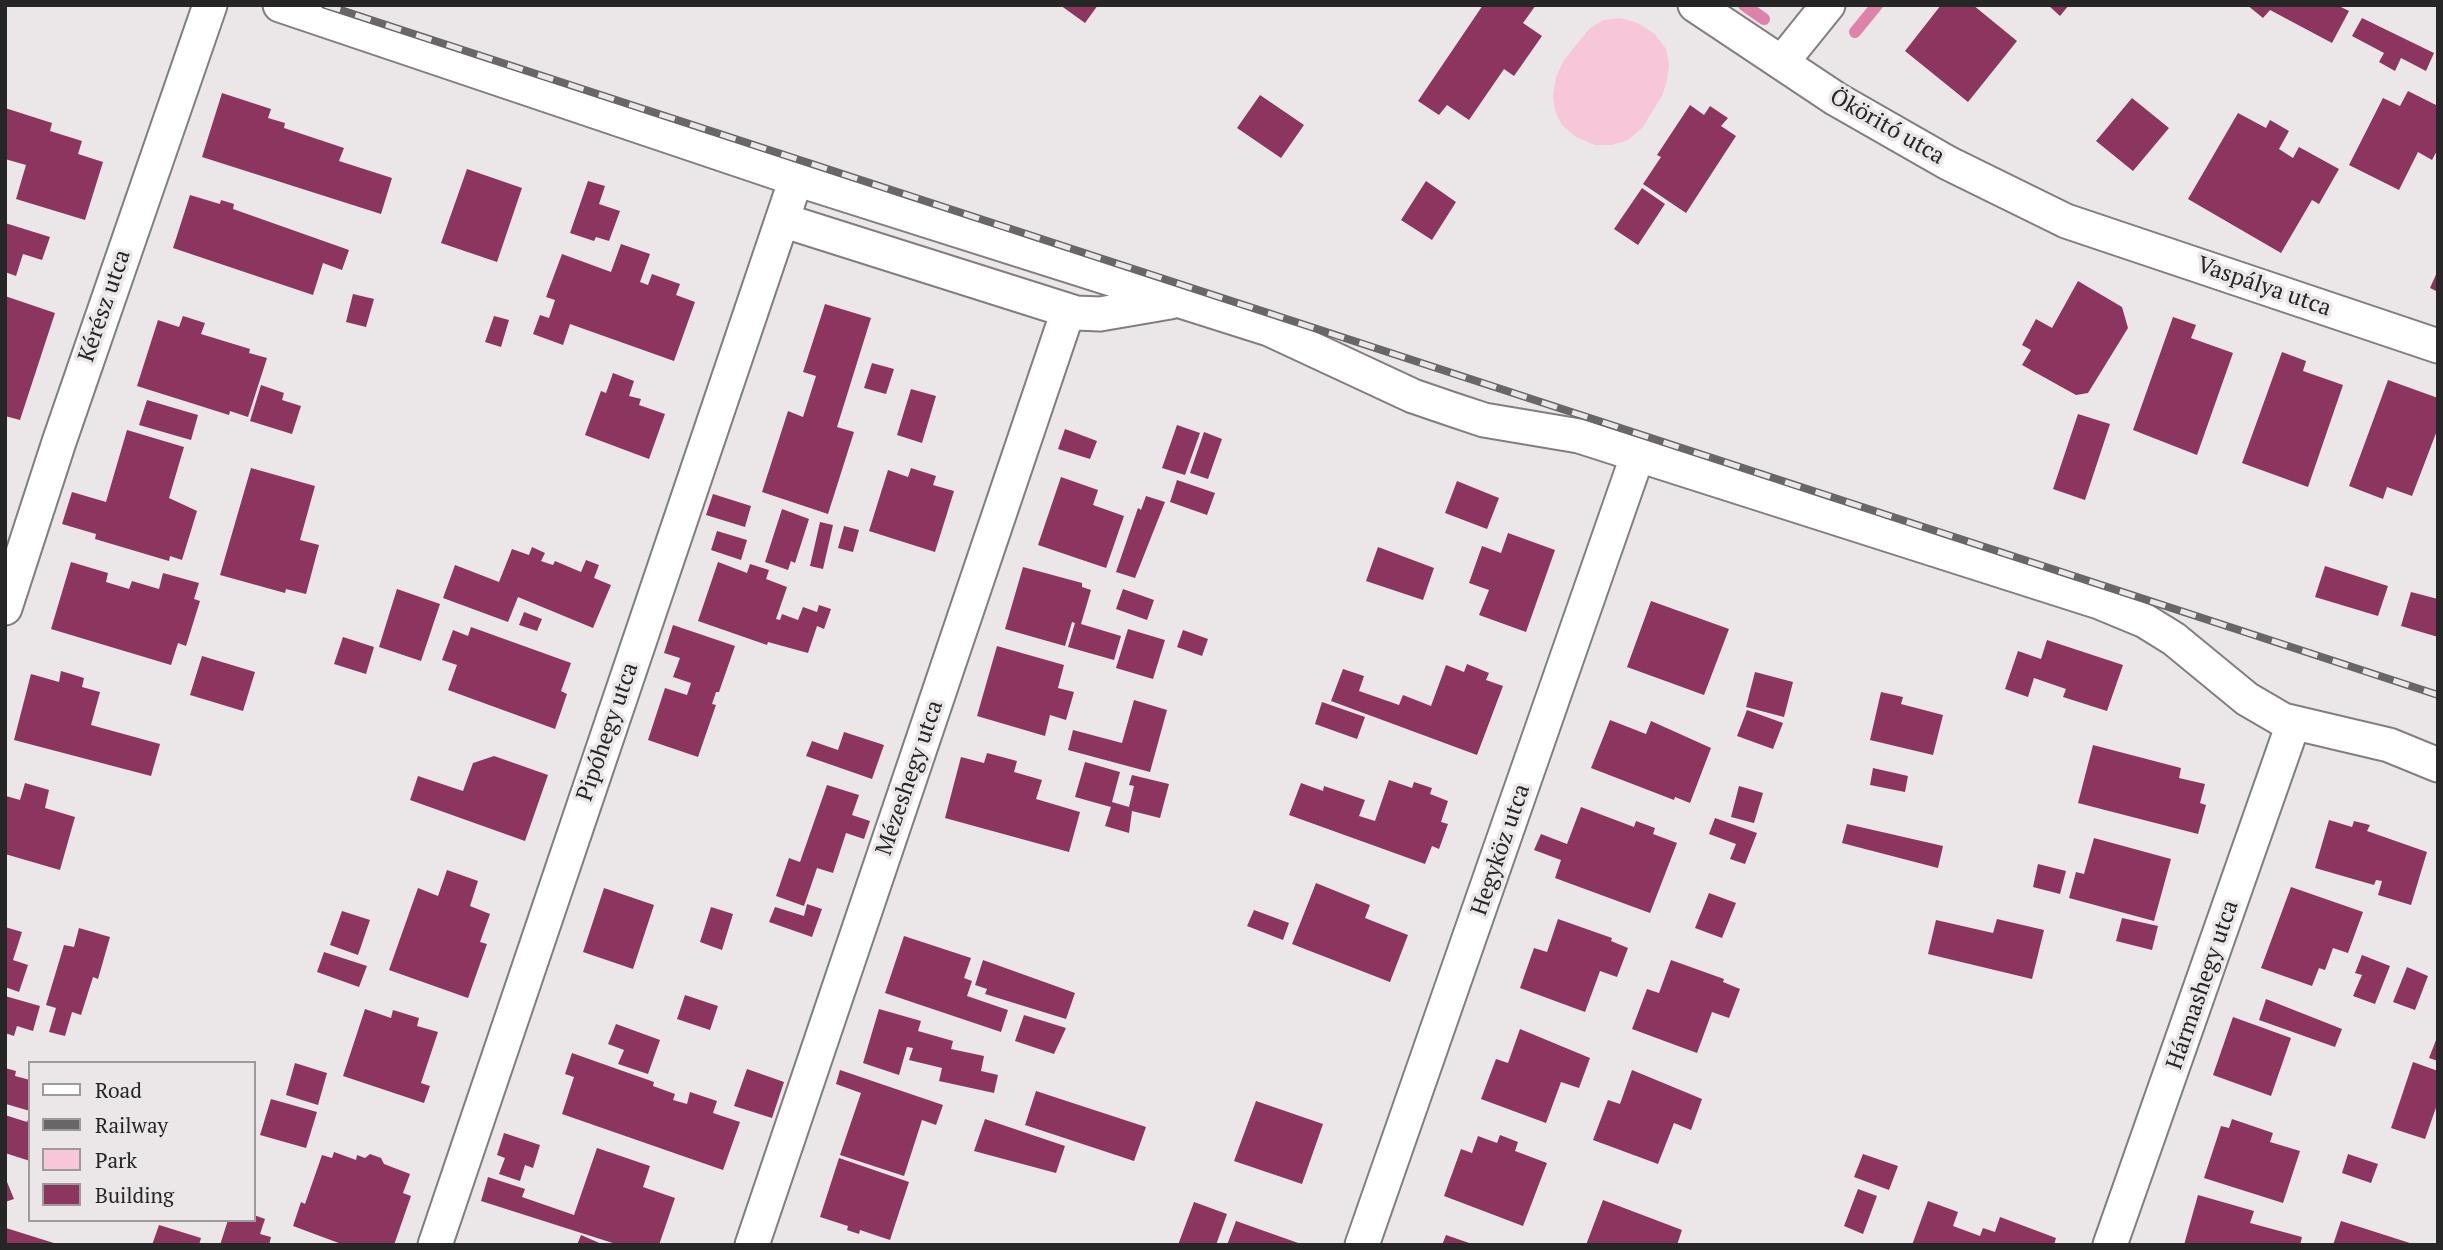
<!DOCTYPE html>
<meta charset="utf-8">
<style>
body{margin:0}
#map{position:relative;width:2443px;height:1250px;overflow:hidden;background:#ebe7e8;font-family:"PT Serif",serif}
canvas{display:block}
.frame{position:absolute;inset:0;border:7px solid #272626;pointer-events:none}
.legend{position:absolute;left:28px;top:1061px;width:228px;height:161px;box-sizing:border-box;background:#ebe7e8;border:2px solid #9d9a9a;margin:0;padding:9px 12px;list-style:none;font-size:21px;color:#272626}
.legend li{display:flex;align-items:center;gap:14px;height:35px}
.legend b{width:35px;border:2px solid #9d9a9a}
</style>
<div id="map">
<canvas width="2443" height="1250"></canvas>
<div class="frame"></div>
<ul class="legend">
<li><b style="height:9px;background:#fff"></b>Road</li>
<li><b style="height:9px;background:#686667"></b>Railway</li>
<li><b style="height:19px;background:#f8c6d9"></b>Park</li>
<li><b style="height:19px;background:#8c365f"></b>Building</li>
</ul>
</div>
<script>
const context = document.querySelector('canvas').getContext('2d');
context.lineJoin = 'round';
function paint(path, color) { context.fillStyle = color; context.fill(path, 'evenodd'); }
const shape = rows => new Path2D(rows.map(r => 'M' + r).join(''));
function stroke(path, color, width, dash) { context.strokeStyle = color; context.lineWidth = width; context.lineCap = dash ? 'butt' : 'round'; context.setLineDash(dash || []); context.stroke(path); }
function drawText(font, color, halo, rows, align = 'center') {
  context.font = font + ' "PT Serif",serif'; context.lineWidth = 7; context.setLineDash([]); context.textBaseline = 'middle'; context.strokeStyle = halo; context.fillStyle = color; for (const [text, x, y, turn = 0] of rows) {
    context.save(); context.translate(x, y); context.rotate((+turn || 0) * Math.PI / 180); context.textAlign = isNaN(turn) ? turn : align; if (halo) context.strokeText(text, 0, 0); context.fillText(text, 0, 0); context.restore();
  }
}
paint(shape([
 [1620,18,1638,23,1655,34,1666,49,1669,64,1667,80,1662,96,1642,128,1628,140,1612,145,1595,145,1576,137,1562,125,1555,111,1553,96,1556,77,1564,60,1590,28,1604,20]
]), '#f8c6d9');
stroke(shape([
 [1744,5,1764,19],
 [1855,32,1877,5]
]), '#df82aa', 12);
paint(shape([
 [1060,5,1098,5,1085,23],
 [1483,5,1536,5,1523,23,1542,36,1514,76,1504,69,1469,120,1447,105,1439,115,1418,101],
 [1941,5,1973,5,2017,41,1968,102,1905,51],
 [2048,5,2069,5,2060,16],
 [2247,5,2337,5,2349,11,2332,43,2270,10,2263,18],
 [2362,18,2434,53,2426,71,2401,58,2395,71,2379,62,2384,53,2352,36],
 [2408,91,2438,106,2438,149,2432,160,2418,152,2399,190,2349,165,2383,98,2400,106],
 [222,93,271,109,268,118,285,123,284,128,344,148,339,161,392,178,381,214,202,157],
 [1260,95,1304,125,1281,158,1237,128],
 [2132,98,2169,128,2133,171,2096,141],
 [1690,105,1704,115,1710,106,1728,118,1721,126,1736,136,1686,213,1643,184,1661,157,1657,155],
 [5,108,52,123,50,131,82,141,78,154,103,162,85,220,16,199,26,165,5,159],
 [2238,113,2266,128,2270,120,2289,131,2279,149,2293,158,2299,147,2339,169,2319,204,2312,200,2281,253,2188,199],
 [467,169,522,188,497,262,441,243],
 [588,181,605,186,599,204,620,211,609,241,596,237,594,241,570,233],
 [1426,181,1456,202,1432,240,1401,220],
 [1642,188,1665,204,1638,245,1614,229],
 [190,195,220,204,221,200,234,204,233,209,349,250,342,270,323,263,313,295,173,248],
 [5,223,50,237,42,260,23,254,16,276,5,272],
 [621,244,650,254,640,282,648,285,652,274,680,284,676,295,695,302,674,361,570,324,563,345,533,334,540,315,549,318,555,300,546,297,562,254,611,272],
 [2438,270,2438,292,2430,288],
 [2078,281,2122,307,2128,328,2088,393,2076,395,2022,365,2031,350,2022,345,2036,319,2052,328],
 [353,294,374,299,366,327,346,322],
 [5,296,55,313,20,420,5,416],
 [825,304,871,318,837,427,854,432,828,514,762,492,788,411,803,417,816,376,803,372],
 [183,316,205,323,201,334,250,349,249,353,267,358,248,417,230,411,229,415,137,386,158,320,179,327],
 [494,316,509,320,501,347,485,342],
 [2173,317,2196,325,2191,338,2233,353,2197,455,2133,430],
 [2282,352,2306,361,2303,371,2343,385,2308,487,2242,463],
 [872,363,894,369,886,394,864,388],
 [613,373,634,381,629,396,641,399,639,405,665,414,649,459,585,435,601,391,606,393],
 [2388,380,2438,398,2438,428,2412,496,2387,487,2383,499,2349,486],
 [261,385,284,393,282,400,301,406,292,434,250,421],
 [911,389,936,396,922,443,897,435],
 [147,400,198,415,191,440,139,425],
 [2078,414,2110,424,2085,500,2053,489],
 [1177,425,1200,433,1185,475,1162,468],
 [1065,429,1097,441,1090,459,1058,449],
 [127,430,184,447,169,498,197,511,182,560,170,556,169,561,95,539,96,534,62,524,72,492,106,502],
 [1204,432,1222,439,1208,479,1190,473],
 [251,468,315,486,300,540,319,545,306,594,286,589,285,593,220,575],
 [911,468,936,476,933,485,954,491,935,552,869,531,888,470,908,477],
 [1061,477,1098,490,1093,505,1124,516,1106,568,1038,545],
 [1177,480,1215,493,1207,515,1170,502],
 [1457,481,1499,498,1487,529,1445,513],
 [713,494,751,506,745,527,706,515],
 [1146,496,1165,502,1135,578,1116,572,1138,508,1141,510],
 [782,509,809,519,795,563,791,561,788,570,765,562],
 [820,522,833,525,823,569,810,566],
 [844,526,859,530,853,552,838,548],
 [717,531,747,540,741,560,711,550],
 [1508,533,1555,550,1526,632,1479,615,1489,590,1469,583,1482,546,1501,553],
 [532,547,545,553,541,561,553,565,555,561,581,572,586,560,599,565,594,578,611,585,593,628,518,597,508,622,443,598,455,565,499,582,512,549,529,555],
 [1378,547,1434,568,1423,600,1366,581],
 [71,562,108,573,106,582,129,589,132,581,159,589,163,573,199,583,194,599,200,601,186,646,178,643,171,665,51,629],
 [718,562,747,573,750,564,769,570,766,579,787,587,776,619,780,620,782,614,798,620,803,607,817,612,819,605,831,609,824,629,817,626,808,653,768,642,767,645,698,621],
 [2325,566,2388,586,2378,616,2315,597],
 [1023,567,1082,583,1082,587,1091,590,1081,624,1121,636,1114,660,1068,647,1075,623,1072,622,1065,646,1005,629],
 [397,589,440,604,421,661,379,647],
 [1123,589,1154,600,1147,620,1116,609],
 [2411,592,2438,599,2438,637,2401,626],
 [1651,601,1729,629,1704,695,1627,667],
 [524,612,542,619,537,631,519,625],
 [673,625,735,646,719,692,716,692,712,704,716,705,698,757,648,740,665,688,687,695,691,683,673,677,680,658,664,653],
 [471,627,571,663,561,691,567,694,555,729,448,690,457,665,442,660,453,630,468,636],
 [1128,629,1165,640,1153,679,1116,668],
 [1183,630,1208,639,1202,656,1177,647],
 [343,637,374,647,366,674,334,664],
 [2047,640,2123,665,2107,711,2063,697,2066,689,2034,678,2028,697,2005,689,2018,651,2041,659],
 [997,646,1064,665,1058,688,1074,692,1066,720,1050,715,1045,736,977,716],
 [202,656,255,672,243,711,190,695],
 [1467,664,1489,673,1486,680,1503,686,1477,755,1331,701,1343,669,1364,676,1359,691,1399,705,1403,695,1431,706,1446,665,1464,672],
 [61,671,84,678,82,687,100,692,91,725,160,744,151,776,14,740,31,674,59,682],
 [1755,672,1793,682,1784,717,1746,707],
 [1881,692,1903,697,1901,704,1943,715,1933,755,1870,740],
 [1134,700,1167,710,1150,772,1068,750,1073,730,1122,743],
 [1322,702,1365,717,1357,739,1315,724],
 [1747,710,1783,723,1773,749,1737,736],
 [1610,720,1646,734,1651,721,1711,748,1690,803,1675,797,1674,800,1591,768],
 [844,732,884,745,872,779,806,756,812,741,838,750],
 [2093,745,2181,768,2179,778,2205,784,2200,803,2206,805,2198,834,2078,803],
 [987,753,1017,761,1014,772,1042,780,1036,799,1080,812,1069,852,945,818,961,757,984,763],
 [494,756,548,775,525,841,410,800,418,776,463,791,473,763],
 [1085,762,1120,772,1112,802,1129,807,1134,786,1129,785,1132,775,1169,784,1160,818,1132,811,1129,833,1105,826,1111,807,1075,797],
 [1873,768,1908,776,1905,792,1870,785],
 [1389,780,1412,788,1414,782,1432,788,1430,794,1448,801,1441,822,1448,824,1439,849,1432,846,1425,864,1289,815,1301,783,1323,791,1324,786,1365,800,1359,816,1375,821],
 [25,783,49,790,45,808,75,817,60,870,5,854,5,799,6,796,20,800],
 [827,785,859,795,852,815,870,821,864,839,846,833,833,873,817,868,804,906,776,896,789,858,800,862],
 [1739,786,1763,793,1754,823,1731,817],
 [1581,807,1634,827,1636,821,1655,828,1653,834,1677,843,1650,913,1555,878,1561,860,1534,850,1541,834,1567,844],
 [1715,818,1757,833,1745,864,1730,859,1736,844,1709,834],
 [2329,820,2352,827,2354,821,2370,825,2367,831,2427,852,2411,905,2378,895,2382,881,2376,880,2374,885,2315,868],
 [1847,824,1943,846,1938,868,1842,843],
 [2094,838,2171,859,2154,921,2069,898,2076,872,2084,874],
 [2038,864,2066,871,2060,894,2033,887],
 [447,870,478,881,470,906,490,914,480,942,487,944,468,998,389,970,418,888,438,896],
 [1316,883,1370,905,1365,918,1408,935,1390,982,1292,944],
 [2291,887,2363,912,2348,953,2333,948,2325,970,2319,968,2312,986,2261,968],
 [604,888,654,905,633,969,583,952],
 [1709,893,1736,903,1722,938,1695,928],
 [807,904,822,909,812,937,769,922,775,907,804,916],
 [711,907,733,914,722,950,700,942],
 [1254,910,1289,923,1283,940,1247,926],
 [342,911,370,920,358,955,330,945],
 [2122,918,2158,926,2152,950,2116,941],
 [1558,919,1612,938,1611,941,1628,948,1617,977,1600,971,1585,1012,1520,988,1534,948,1547,952],
 [1997,919,2044,930,2032,979,1928,954,1936,920,1993,933],
 [5,927,22,932,13,960,28,965,19,992,5,987],
 [79,928,110,937,98,979,93,977,81,1015,72,1012,65,1036,49,1032,56,1008,46,1005,64,945,74,947],
 [904,936,971,958,964,978,972,981,967,996,1008,1010,1001,1032,885,993],
 [324,952,367,966,359,987,317,972],
 [2362,955,2390,966,2375,1004,2353,996,2362,975,2355,973],
 [983,960,1075,993,1066,1019,985,994,987,989,975,985],
 [1671,960,1724,979,1723,982,1740,989,1729,1018,1712,1012,1697,1053,1632,1029,1647,989,1659,993],
 [2407,967,2428,976,2415,1010,2393,1002],
 [685,995,718,1006,710,1030,677,1019],
 [5,996,40,1006,33,1031,17,1026,14,1036,5,1033],
 [2266,999,2342,1029,2335,1047,2259,1020],
 [365,1009,391,1018,393,1010,419,1018,417,1026,438,1032,421,1083,430,1086,424,1103,343,1076],
 [879,1009,921,1021,918,1031,953,1041,951,1049,984,1056,981,1071,998,1075,994,1093,939,1081,942,1068,909,1060,913,1048,907,1047,899,1075,863,1063],
 [1024,1015,1066,1028,1054,1054,1015,1041],
 [2233,1017,2291,1038,2271,1096,2213,1075],
 [616,1024,660,1040,648,1074,618,1064,624,1050,608,1044],
 [1520,1029,1590,1058,1579,1088,1561,1082,1546,1123,1481,1099,1496,1059,1508,1063],
 [2438,1035,2438,1061,2429,1058],
 [572,1053,654,1082,653,1086,675,1094,673,1100,687,1104,690,1092,717,1101,713,1113,740,1122,723,1170,562,1114,574,1077,565,1074],
 [2413,1062,2438,1071,2438,1102,2425,1139,2391,1128],
 [295,1063,327,1073,318,1105,286,1095],
 [5,1068,16,1071,15,1076,30,1080,30,1111,6,1104],
 [747,1069,784,1082,772,1118,734,1106],
 [840,1070,943,1105,936,1125,922,1120,904,1176,840,1155,861,1093,836,1084],
 [1632,1070,1702,1099,1691,1130,1674,1123,1658,1164,1593,1140,1608,1100,1620,1104],
 [1036,1091,1146,1127,1134,1161,1025,1125],
 [271,1099,317,1112,306,1148,260,1135],
 [1256,1101,1323,1124,1302,1184,1234,1161],
 [5,1115,27,1122,30,1115,30,1161,5,1153],
 [985,1119,1065,1146,1056,1173,974,1151],
 [2232,1119,2273,1133,2270,1142,2300,1151,2283,1203,2204,1178,2221,1126,2229,1128],
 [504,1133,540,1145,533,1168,525,1165,520,1181,499,1174,505,1158,497,1155],
 [1500,1135,1518,1142,1515,1151,1547,1163,1523,1226,1444,1196,1461,1149,1472,1153,1478,1136,1497,1143],
 [597,1148,650,1166,643,1187,675,1198,659,1245,619,1245,481,1201,488,1177,525,1189,522,1197,574,1215],
 [334,1152,356,1160,357,1155,365,1158,370,1154,381,1158,384,1164,410,1174,403,1193,411,1196,394,1245,344,1245,293,1226,301,1202,305,1204,322,1155,332,1158],
 [1863,1154,1898,1166,1889,1190,1854,1177],
 [2348,1154,2378,1164,2371,1183,2342,1173],
 [839,1158,909,1182,890,1240,860,1230,859,1234,847,1230,848,1226,820,1217],
 [5,1177,14,1199,5,1202],
 [1858,1189,1877,1196,1863,1234,1844,1226],
 [2198,1195,2254,1211,2250,1223,2302,1237,2300,1245,2184,1245],
 [1603,1200,1682,1230,1677,1245,1586,1245],
 [1928,1201,1958,1212,1953,1226,1980,1236,1983,1228,1995,1232,2000,1217,2056,1238,2054,1245,1912,1245],
 [1194,1202,1227,1214,1216,1245,1178,1245],
 [254,1215,265,1219,260,1234,271,1237,269,1245,220,1245,228,1220,254,1220],
 [1236,1221,1301,1244,1301,1245,1227,1245],
 [2341,1221,2413,1244,2413,1245,2333,1245],
 [159,1225,201,1238,199,1245,152,1245],
 [6,1228,57,1244,57,1245,5,1245],
 [581,1235,604,1245,577,1245],
 [1446,1235,1472,1244,1472,1245,1442,1245]
]), '#8c365f');
const minor = shape([
 [280,5,796,179,1269,329,1413,396,1451,409,1484,420,1579,436,1607,445,2099,602,2145,621,2174,639,2247,699,2283,720,2389,745,2438,765],
 [1695,5,1836,99,1948,163,2066,221,2438,346],
 [1782,62,1828,5],
 [782,220,1076,313,1100,314,1170,302],
 [5,608,59,442,210,5],
 [435,1245,796,179],
 [752,1245,1068,311],
 [1362,1245,1638,454],
 [2110,1245,2293,724]
]);
stroke(minor, '#827e7f', 37);
stroke(minor, '#fff', 33);
const rail = shape([
 [325,5,2438,695]
]);
stroke(rail, '#686667', 8);
stroke(rail, '#ebe7e8', 5, [16]);
drawText('23px', '#272626', '#ebe7e8', [
 ["Ököritó utca",1887,127,30],
 ["Vaspálya utca",2264,287,19],
 ["Kérész utca",105,306,-71],
 ["Pipóhegy utca",608,732,-71],
 ["Mézeshegy utca",910,778,-71],
 ["Hegyköz utca",1501,850,-71],
 ["Hármashegy utca",2203,985,-71]
]);
</script>
